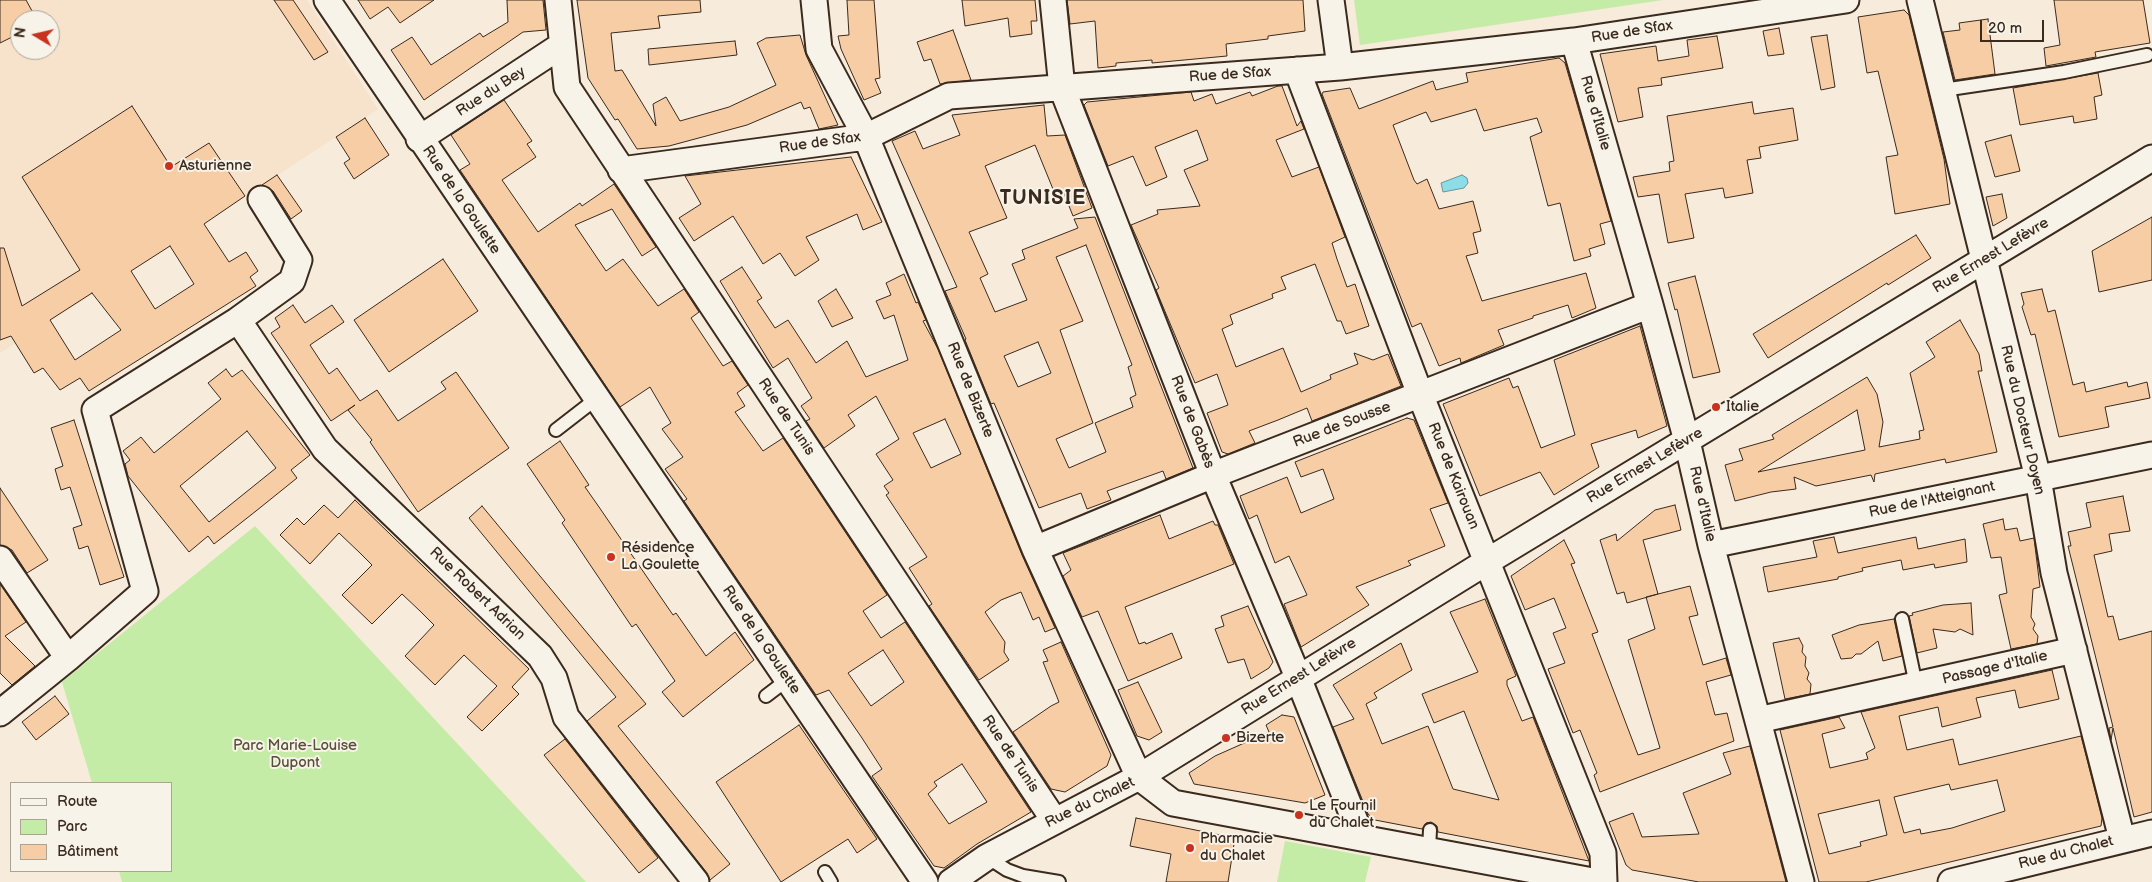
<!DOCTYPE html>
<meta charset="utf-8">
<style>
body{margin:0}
#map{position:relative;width:2152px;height:882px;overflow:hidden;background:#f7ebdb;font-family:"Balsamiq Sans",sans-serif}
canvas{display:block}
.legend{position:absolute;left:10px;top:782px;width:162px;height:90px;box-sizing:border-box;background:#f7f3e8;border:1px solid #aca397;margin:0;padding:6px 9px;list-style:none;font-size:15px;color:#3b2a1e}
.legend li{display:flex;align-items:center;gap:10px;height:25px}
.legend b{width:25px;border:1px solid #aca397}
.north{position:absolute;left:10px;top:10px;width:50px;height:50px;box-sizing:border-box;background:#f7f3e8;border:1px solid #aca397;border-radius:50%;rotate:279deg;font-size:14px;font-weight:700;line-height:20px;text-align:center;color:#3b2a1e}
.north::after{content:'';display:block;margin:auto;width:18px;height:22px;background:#c8321e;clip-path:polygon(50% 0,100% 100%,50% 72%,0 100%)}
.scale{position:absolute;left:1980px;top:20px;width:64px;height:22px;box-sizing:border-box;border:2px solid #3b2a1e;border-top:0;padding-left:6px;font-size:15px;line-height:18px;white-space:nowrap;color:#3b2a1e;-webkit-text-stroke:4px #f7f3e8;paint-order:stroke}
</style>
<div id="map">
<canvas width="2152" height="882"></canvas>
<ul class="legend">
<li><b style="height:6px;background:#f7f3e8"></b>Route</li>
<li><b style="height:14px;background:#c5eca6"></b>Parc</li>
<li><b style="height:14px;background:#f6cda5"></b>Bâtiment</li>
</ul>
<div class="north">N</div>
<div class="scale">20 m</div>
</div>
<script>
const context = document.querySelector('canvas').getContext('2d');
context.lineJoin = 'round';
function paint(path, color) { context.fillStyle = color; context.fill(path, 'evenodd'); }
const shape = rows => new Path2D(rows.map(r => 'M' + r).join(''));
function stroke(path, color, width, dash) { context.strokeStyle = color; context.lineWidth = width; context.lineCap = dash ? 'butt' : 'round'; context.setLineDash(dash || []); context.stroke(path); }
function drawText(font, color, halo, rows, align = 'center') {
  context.font = font + ' "Balsamiq Sans",sans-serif'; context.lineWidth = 4; context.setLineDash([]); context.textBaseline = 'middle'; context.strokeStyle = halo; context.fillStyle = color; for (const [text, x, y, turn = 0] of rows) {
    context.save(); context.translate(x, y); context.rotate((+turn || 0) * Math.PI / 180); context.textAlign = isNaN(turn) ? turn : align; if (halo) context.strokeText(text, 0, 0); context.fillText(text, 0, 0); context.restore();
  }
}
paint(shape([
 [0,0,307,0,378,109,207,222,0,353],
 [20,20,50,20,50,50,20,50]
]), '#f7e2cb');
paint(shape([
 [1354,0,1663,0,1360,45],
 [255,526,586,882,122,882,119,871,171,871,171,783,92,783,62,682],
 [1285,841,1371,857,1365,882,1277,882]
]), '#c5eca6');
const water = shape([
 [1462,175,1467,178,1468,183,1464,188,1443,192,1441,183,1462,175]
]);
paint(water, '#8cdde7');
stroke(water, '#6c9597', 1);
const building = shape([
 [0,0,26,0,37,20,20,20,20,33,0,43,0,0],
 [274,0,293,0,328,52,314,60,274,0],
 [358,0,434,0,400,23,388,7,370,19,358,0],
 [507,0,543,0,546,30,523,32,424,100,391,50,412,37,431,65,480,33,483,37,508,22,507,0],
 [577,0,700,0,701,12,658,16,660,28,611,33,615,71,622,70,656,126,653,104,666,97,680,121,729,107,776,85,757,43,766,38,800,35,806,55,838,125,819,129,810,107,804,109,801,102,747,125,669,146,637,149,618,119,615,120,588,78,577,0],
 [847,0,874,0,880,78,875,79,881,93,864,100,841,49,838,36,849,35,847,0],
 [962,0,1035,0,1037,21,1031,21,1032,34,1010,37,1008,18,965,26,962,0],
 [1067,0,1303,0,1305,31,1268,36,1268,39,1226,44,1227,56,1152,63,1152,60,1116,63,1116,66,1098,68,1095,21,1070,24,1067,0],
 [2054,0,2143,0,2150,43,2095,52,2096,57,2046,66,2044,48,2060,45,2054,0],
 [1904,10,1909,15,1944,159,1950,204,1895,214,1886,157,1898,155,1878,71,1867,73,1858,17,1904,10],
 [1988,19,1995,74,1955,80,1943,32,1960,30,1959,23,1988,19],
 [1779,28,1784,54,1768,56,1763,31,1779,28],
 [953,30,971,80,940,84,931,59,924,61,917,42,953,30],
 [1827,35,1835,87,1821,90,1811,37,1827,35],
 [1717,36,1723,68,1661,78,1662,85,1638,88,1643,117,1618,122,1600,54,1656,46,1658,61,1689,56,1687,40,1717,36],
 [735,41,737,55,649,65,648,49,735,41],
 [1559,58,1565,63,1611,221,1600,224,1605,244,1589,249,1591,256,1574,261,1560,203,1548,206,1530,137,1542,132,1537,118,1484,131,1476,109,1431,122,1426,112,1393,125,1414,180,1417,184,1427,179,1439,209,1473,201,1481,231,1473,233,1478,253,1466,256,1482,301,1586,273,1596,308,1572,318,1568,305,1533,316,1533,318,1498,330,1504,345,1461,363,1460,358,1439,366,1421,323,1412,327,1322,94,1323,92,1350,88,1359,109,1433,81,1436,90,1468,82,1466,73,1559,58],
 [2098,73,2102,95,2094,97,2097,119,2074,123,2073,116,2020,125,2013,88,2098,73],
 [1278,86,1282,86,1297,126,1301,121,1304,129,1276,140,1292,177,1319,167,1345,237,1332,243,1337,259,1347,287,1355,284,1369,326,1346,334,1341,321,1337,321,1315,264,1281,277,1286,289,1272,294,1273,298,1230,315,1233,324,1222,329,1236,367,1283,348,1301,392,1331,379,1330,375,1358,364,1354,353,1373,360,1388,354,1401,386,1312,421,1307,408,1278,420,1249,431,1255,443,1228,454,1222,452,1207,413,1228,405,1217,374,1195,383,1156,290,1159,288,1131,225,1158,214,1157,210,1200,206,1184,170,1208,160,1197,130,1155,147,1167,177,1146,186,1133,156,1108,166,1084,105,1087,102,1191,92,1194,101,1212,94,1216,104,1250,92,1252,96,1278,86],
 [504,100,532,141,527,144,536,157,502,180,538,232,580,203,582,206,614,184,656,247,642,256,612,209,575,225,606,271,623,259,658,306,684,289,699,312,691,318,723,366,732,361,748,385,737,393,745,406,735,412,763,451,783,438,887,595,863,611,881,638,905,622,1031,812,977,844,944,868,934,866,872,776,882,769,862,738,829,690,816,695,684,501,687,499,665,469,683,457,662,429,671,423,650,387,620,407,460,170,470,164,451,135,504,100],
 [883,650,904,682,871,706,848,673,883,650],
 [962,764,987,802,949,824,928,794,937,786,934,782,962,764],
 [1752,102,1754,114,1793,108,1798,140,1759,147,1761,158,1747,160,1753,193,1725,198,1723,188,1685,194,1694,238,1668,243,1659,194,1638,197,1633,177,1670,171,1669,162,1674,161,1667,116,1752,102],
 [1044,105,1047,136,1065,135,1092,208,1073,216,1063,191,1055,194,1035,145,985,166,1007,218,969,232,988,274,980,278,995,312,1027,300,1012,264,1025,259,1022,250,1078,228,1074,219,1095,217,1193,468,1166,479,1163,471,1107,491,1111,500,1087,509,1081,493,1039,508,994,403,991,404,965,340,966,339,945,291,957,287,892,141,915,131,923,149,960,135,952,115,1044,105],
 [1086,245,1132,365,1128,367,1136,395,1130,398,1133,407,1095,423,1106,452,1069,468,1056,439,1093,423,1060,330,1083,321,1056,257,1086,245],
 [1038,342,1051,373,1018,387,1004,356,1038,342],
 [132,106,171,167,209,143,245,196,204,224,229,262,246,252,258,271,250,277,256,286,89,391,80,378,60,390,43,368,34,373,11,336,0,340,0,248,4,248,22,306,80,270,22,177,132,106],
 [170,246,194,284,155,309,131,271,170,246],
 [92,293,121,330,75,360,50,320,92,293],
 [365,118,389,155,354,179,344,163,350,159,336,137,365,118],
 [2011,135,2020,171,1995,177,1985,142,2011,135],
 [851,157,882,222,863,230,857,214,806,237,819,260,795,276,780,253,763,264,733,216,694,241,679,218,701,204,685,176,851,157],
 [277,175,302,211,291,219,273,191,262,185,277,175],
 [2002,194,2007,218,1993,226,1986,197,2002,194],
 [2152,217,2152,280,2099,292,2092,251,2152,217],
 [1916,235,1931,258,1888,285,1887,283,1768,358,1753,334,1916,235],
 [443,259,478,311,389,372,354,320,443,259],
 [742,267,762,298,757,301,775,328,788,320,816,363,847,341,866,377,908,360,894,315,884,319,876,301,891,295,886,283,904,274,916,303,918,302,926,320,923,321,938,349,1022,555,1055,628,1045,632,1039,617,1033,620,1021,592,1001,600,985,612,1005,642,1004,652,1009,660,979,680,929,606,932,604,909,568,927,557,886,495,889,493,884,486,893,480,876,454,899,439,876,396,848,415,855,426,824,448,806,421,810,419,801,406,812,398,788,358,773,368,720,281,742,267],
 [945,419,961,454,931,468,913,433,945,419],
 [1695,276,1720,372,1693,378,1677,309,1675,310,1668,283,1695,276],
 [836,289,853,318,832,327,818,301,836,289],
 [2042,289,2048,312,2055,310,2073,385,2084,382,2086,392,2127,382,2128,387,2147,382,2150,398,2105,407,2109,427,2059,437,2035,334,2031,335,2022,307,2024,304,2021,293,2042,289],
 [293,305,305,323,332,305,344,322,310,345,329,374,337,368,360,401,377,390,398,421,446,389,441,382,456,372,509,448,418,512,370,442,372,440,348,410,355,405,331,421,271,333,280,327,275,318,293,305],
 [1960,320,1979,354,1982,371,1978,371,1997,452,1946,463,1945,459,1875,474,1874,482,1871,475,1816,486,1794,477,1796,489,1771,492,1735,501,1725,465,1743,460,1739,449,1774,439,1772,435,1867,377,1877,394,1883,422,1879,447,1920,439,1919,431,1924,430,1910,373,1935,357,1926,342,1960,320],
 [1857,410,1865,450,1758,472,1857,410],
 [1640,326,1667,426,1638,438,1636,430,1591,444,1599,467,1554,495,1540,472,1480,496,1443,404,1509,378,1513,388,1518,386,1541,448,1575,435,1554,360,1640,326],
 [226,369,232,377,242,370,310,455,291,470,297,478,256,511,214,544,208,536,189,552,128,476,125,464,130,460,123,451,141,437,154,453,221,399,208,383,226,369],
 [247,431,276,468,209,522,180,486,247,431],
 [1407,418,1414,420,1448,503,1430,509,1445,546,1408,561,1411,565,1356,587,1369,605,1301,647,1284,604,1307,595,1289,556,1275,563,1257,515,1249,519,1240,496,1287,477,1301,513,1334,499,1323,469,1301,477,1295,462,1407,418],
 [74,420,124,577,100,585,88,546,79,549,73,528,82,525,70,487,61,490,55,469,63,466,51,428,74,420],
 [560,441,589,485,585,487,599,507,673,615,676,613,706,656,735,632,754,660,683,717,662,692,675,681,636,624,632,627,562,523,565,520,527,464,560,441],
 [0,488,48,560,27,573,12,550,0,545,0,488],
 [2123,496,2130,531,2109,534,2112,551,2094,555,2108,617,2113,616,2119,640,2152,631,2152,812,2134,817,2113,728,2111,740,2109,728,2113,727,2068,546,2071,546,2068,532,2091,527,2086,503,2123,496],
 [355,500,529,669,512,687,519,694,482,731,467,717,497,686,485,675,464,655,435,685,405,656,434,625,420,611,402,594,372,624,342,595,372,565,360,553,339,533,310,564,280,535,297,518,304,525,324,505,338,518,355,500],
 [1675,505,1681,530,1643,540,1658,594,1627,603,1624,592,1617,594,1600,540,1616,534,1617,541,1655,510,1675,505],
 [482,506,646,704,618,726,730,864,710,880,707,873,587,721,616,697,469,518,482,506],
 [1160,515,1169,539,1213,521,1215,525,1218,525,1234,564,1125,607,1139,644,1145,642,1146,644,1172,633,1182,658,1128,681,1098,611,1082,617,1063,576,1071,570,1063,553,1160,515],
 [2003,519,2005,530,2017,528,2020,541,2034,538,2040,587,2033,589,2031,617,2035,624,2033,629,2038,636,2037,644,2011,649,1999,595,2007,593,2001,557,1991,558,1983,524,2003,519],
 [1834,537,1838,553,1916,537,1918,549,1965,539,1967,562,1935,568,1934,564,1903,570,1901,560,1862,568,1863,571,1838,577,1838,579,1768,592,1763,567,1817,557,1813,541,1834,537],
 [1564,540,1575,563,1571,564,1598,632,1592,634,1638,755,1660,748,1628,640,1655,629,1646,597,1690,586,1698,615,1689,617,1703,665,1726,658,1731,675,1706,682,1715,715,1727,713,1734,741,1600,792,1594,775,1597,773,1580,730,1573,733,1548,669,1565,663,1553,633,1566,628,1554,598,1525,610,1511,576,1564,540],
 [0,584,26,622,5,636,35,666,12,685,0,673,0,584],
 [1485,599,1516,676,1507,680,1507,685,1522,721,1533,717,1589,861,1438,832,1437,826,1431,822,1426,823,1422,829,1375,820,1368,814,1333,727,1354,719,1333,685,1401,643,1412,670,1374,693,1377,698,1366,704,1382,744,1428,726,1453,789,1499,800,1464,711,1434,723,1422,694,1478,672,1450,612,1485,599],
 [1971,603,1973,635,1960,629,1955,632,1933,629,1937,648,1917,653,1909,616,1913,615,1912,613,1943,605,1971,603],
 [1248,606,1273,662,1269,668,1251,679,1244,659,1228,663,1215,629,1224,626,1221,616,1248,606],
 [1894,619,1902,656,1883,661,1878,641,1861,654,1856,654,1852,658,1841,659,1832,635,1859,625,1894,619],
 [1799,638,1803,646,1802,652,1806,657,1805,666,1809,673,1807,679,1811,684,1810,694,1785,699,1773,643,1799,638],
 [1061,642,1111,755,1107,766,1065,792,1051,789,1013,732,1051,706,1059,702,1043,662,1048,661,1043,650,1061,642],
 [2052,670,2059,699,2019,708,2015,690,1976,698,1981,717,1942,727,1938,707,1899,716,1907,750,1953,739,1959,765,2081,736,2102,818,2101,826,1866,882,1819,882,1780,730,1839,717,1845,728,1822,734,1830,768,1868,759,1866,753,1875,748,1861,712,2052,670],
 [1997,780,2005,811,1952,828,1921,834,1920,829,1904,833,1894,797,1949,784,1951,790,1997,780],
 [1879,800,1887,835,1860,842,1861,846,1829,854,1818,814,1879,800],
 [1138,682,1162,732,1149,740,1137,736,1118,690,1138,682],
 [55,696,69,714,36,740,22,722,55,696],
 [1282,715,1294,717,1325,795,1305,803,1194,784,1189,773,1215,756,1269,732,1266,725,1282,715],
 [799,725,877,839,857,853,848,839,781,882,716,782,799,725],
 [565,739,658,858,639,873,544,755,565,739],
 [1750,746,1786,882,1699,882,1632,870,1626,865,1609,822,1633,813,1642,837,1699,834,1683,793,1731,774,1723,753,1750,746],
 [1136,818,1235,838,1228,882,1166,882,1171,854,1130,846,1136,818]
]);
paint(building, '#f6cda5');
stroke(building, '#3b2a1e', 1);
const lane = shape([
 [1943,90,2064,72,2147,55],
 [556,430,596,399],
 [1902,619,1916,685],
 [766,696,787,680],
 [1429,849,1430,830],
 [987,857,1007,870,1023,876,1059,882],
 [825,872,831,882]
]);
const street = shape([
 [327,0,925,882],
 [558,0,567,87,1054,820],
 [814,0,819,49,866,137,1035,549,1139,777,1173,803,1598,882],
 [1053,0,1062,88,1213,475,1293,665,1361,836],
 [1331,0,1340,67],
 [1920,0,2038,478,2054,573,2122,839],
 [1574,41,1650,305,1687,441,1711,545,1801,882],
 [1297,70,1420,394,1603,853,1604,882],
 [419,139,562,45],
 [621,170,866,137,949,96,1340,67,1574,41,1846,0],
 [238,320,292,281,299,260,261,199],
 [1711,545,2152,455],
 [1035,549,1213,475,1650,305],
 [0,559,68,658,145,591,95,410,238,320,325,449,540,656,554,678,566,717,696,882],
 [0,713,68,658],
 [1758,720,2074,650],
 [951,882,987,857,1139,777,1488,561,2152,158],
 [1951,882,2152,833]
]);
stroke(lane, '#3b2a1e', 16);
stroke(street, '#3b2a1e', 29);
stroke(lane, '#f7f3e8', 12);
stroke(street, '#f7f3e8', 25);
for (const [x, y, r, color] of [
 [169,166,5,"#c8321e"],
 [1716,407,5,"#c8321e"],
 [611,557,5,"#c8321e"],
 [1226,738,5,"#c8321e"],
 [1299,815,5,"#c8321e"],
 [1190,848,5,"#c8321e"]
]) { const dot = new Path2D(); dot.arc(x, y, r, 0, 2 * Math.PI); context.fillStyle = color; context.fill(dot); stroke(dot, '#f7f3e8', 2); }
drawText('15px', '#3b2a1e', '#f7f3e8', [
 ["Rue de Sfax",1632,32,-9],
 ["Rue de Sfax",1230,75,-4],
 ["Rue du Bey",491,92,-33],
 ["Rue d'Italie",1595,113,74],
 ["Rue de Sfax",820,143,-8],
 ["Rue de la Goulette",461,200,56],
 ["Rue Ernest Lefèvre",1991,256,-31],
 ["Rue de Bizerte",970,390,68],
 ["Rue de Tunis",786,417,56],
 ["Rue du Docteur Doyen",2022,420,77],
 ["Rue de Gabès",1192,422,69],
 ["Rue de Sousse",1342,425,-21],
 ["Rue Ernest Lefèvre",1645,466,-31],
 ["Rue de Kairouan",1453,476,68],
 ["Rue de l'Atteignant",1932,500,-12],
 ["Rue d'Italie",1702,504,77],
 ["Rue Robert Adrian",477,594,44],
 ["Rue de la Goulette",761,640,56],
 ["Passage d'Italie",1995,668,-13],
 ["Rue Ernest Lefèvre",1299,677,-32],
 ["Rue de Tunis",1010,754,56],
 ["Rue du Chalet",1090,803,-26],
 ["Rue du Chalet",2066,853,-14]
]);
drawText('15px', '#3b2a1e', '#f7f3e8', [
 ["Asturienne",179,166],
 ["Italie",1726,407],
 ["Résidence",621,548],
 ["La Goulette",621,565],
 ["Bizerte",1236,738],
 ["Le Fournil",1309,806],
 ["du Chalet",1309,823],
 ["Pharmacie",1200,839],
 ["du Chalet",1200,856]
], 'left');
drawText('15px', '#575139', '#f7f3e8', [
 ["Parc Marie-Louise",295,746],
 ["Dupont",295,763]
]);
context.letterSpacing = '1px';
drawText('bold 20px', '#3b2a1e', '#f7f3e8', [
 ["TUNISIE",1043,199]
]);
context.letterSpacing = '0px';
</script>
